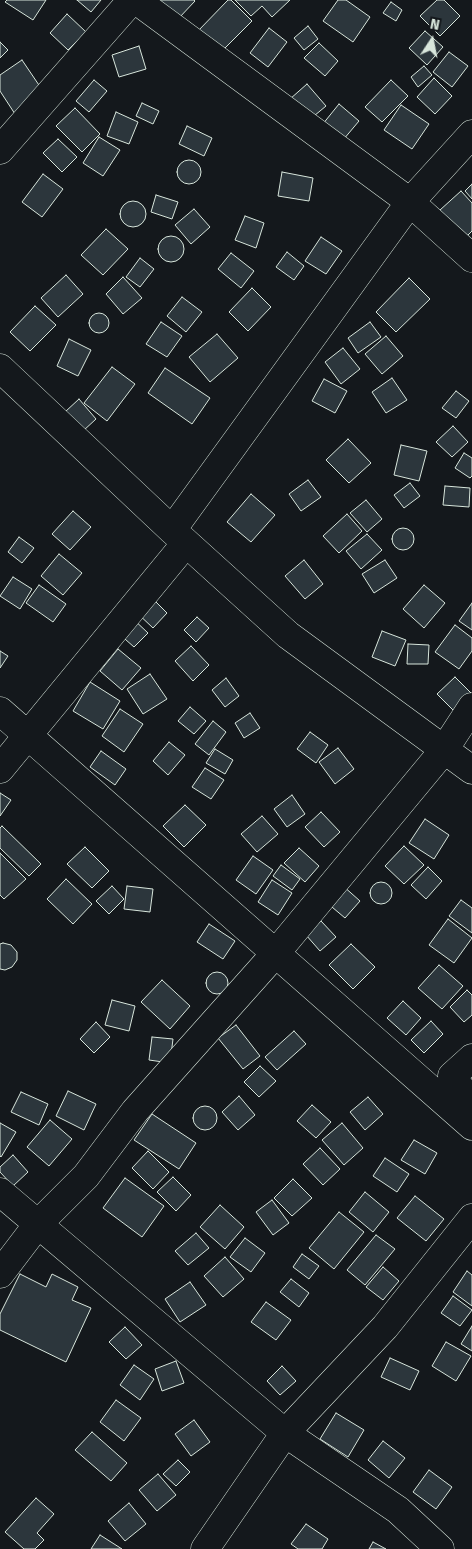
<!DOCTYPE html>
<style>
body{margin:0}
#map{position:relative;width:472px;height:1549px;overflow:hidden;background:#14181c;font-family:"Fira Sans",sans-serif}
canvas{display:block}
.north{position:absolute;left:407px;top:15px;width:50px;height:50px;-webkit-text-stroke:4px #14181c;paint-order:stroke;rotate:11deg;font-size:14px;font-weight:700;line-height:20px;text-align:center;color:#d8e6dc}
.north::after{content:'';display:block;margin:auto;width:18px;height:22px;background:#d8e6dc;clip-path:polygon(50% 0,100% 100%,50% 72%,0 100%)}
</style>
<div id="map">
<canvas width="472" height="1549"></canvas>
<div class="north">N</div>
</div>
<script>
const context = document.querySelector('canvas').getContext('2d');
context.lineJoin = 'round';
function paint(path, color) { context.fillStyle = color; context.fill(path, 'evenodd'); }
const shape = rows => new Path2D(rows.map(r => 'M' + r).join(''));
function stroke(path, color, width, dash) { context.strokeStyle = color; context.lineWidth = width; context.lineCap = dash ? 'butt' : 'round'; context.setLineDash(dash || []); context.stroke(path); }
const building = shape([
 [7,0,46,0,33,20,5,2,7,0],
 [77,0,101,0,91,12,77,0],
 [159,0,194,0,195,1,178,19,159,0],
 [228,0,231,0,252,21,219,54,197,32,228,0],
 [235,0,290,0,272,17,262,6,251,16,235,0],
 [338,0,346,0,370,17,353,42,323,21,338,0],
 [437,0,444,0,460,16,440,36,420,16,437,0],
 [391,2,402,10,396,21,383,13,391,2],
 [67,14,86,32,68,50,50,33,67,14],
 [308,26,318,39,304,50,294,38,308,26],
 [269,28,287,42,268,67,250,53,269,28],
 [425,31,443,47,427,65,409,48,425,31],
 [0,42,8,50,0,58,0,42],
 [319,43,338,61,325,76,304,58,319,43],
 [139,46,146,69,119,77,112,55,139,46],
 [449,52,468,66,452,87,433,72,449,52],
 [22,60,45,94,15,114,0,91,0,75,22,60],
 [424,66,432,75,418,87,411,77,424,66],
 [434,78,452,96,435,114,417,97,434,78],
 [94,80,107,91,89,112,76,101,94,80],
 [391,80,408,96,382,122,365,107,391,80],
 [307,84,326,106,308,121,290,99,307,84],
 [142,103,159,111,153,124,136,116,142,103],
 [339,104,359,121,338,146,318,130,339,104],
 [401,105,429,124,412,149,384,130,401,105],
 [75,108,100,134,82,152,56,126,75,108],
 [116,112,138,122,129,144,107,136,116,112],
 [187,126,212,138,204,156,179,144,187,126],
 [99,137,120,150,103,176,83,163,99,137],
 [58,139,77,157,62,172,43,153,58,139],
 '177 172a12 12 0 1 1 24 0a12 12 0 1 1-24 0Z',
 [282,172,313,178,309,201,278,196,282,172],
 [43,174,63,189,42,217,22,202,43,174],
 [472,184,472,199,465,191,472,184],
 [461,191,472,203,472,231,466,237,440,210,461,191],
 [156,195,178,202,172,219,151,212,156,195],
 '120 214a13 13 0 1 1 26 0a13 13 0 1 1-26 0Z',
 [194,209,210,227,191,244,175,225,194,209],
 [245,216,264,223,256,248,235,240,245,216],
 [106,229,128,249,103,275,81,255,106,229],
 '158 249a13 13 0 1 1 26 0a13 13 0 1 1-26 0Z',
 [321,237,342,251,326,274,305,261,321,237],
 [287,252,304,266,294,280,276,267,287,252],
 [231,253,254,271,241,288,218,269,231,253],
 [140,258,154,269,140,287,126,277,140,258],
 [66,275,83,294,58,317,41,298,66,275],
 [123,277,142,298,123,314,106,294,123,277],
 [409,278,430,299,396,332,376,312,409,278],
 [252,288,271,307,248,331,229,312,252,288],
 [182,297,202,312,186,332,167,316,182,297],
 [35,306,56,325,30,351,10,332,35,306],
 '89 323a10 10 0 1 1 20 0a10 10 0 1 1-20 0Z',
 [161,322,182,336,167,357,146,344,161,322],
 [370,322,381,337,358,353,348,338,370,322],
 [217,334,238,358,210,382,189,357,217,334],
 [386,336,403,356,382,374,365,354,386,336],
 [69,339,91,350,78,376,57,366,69,339],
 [343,348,360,369,341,384,325,362,343,348],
 [112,367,135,384,107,421,84,403,112,367],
 [165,368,210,398,192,424,148,393,165,368],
 [392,378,407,400,386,413,372,392,392,378],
 [324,379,347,391,335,413,312,401,324,379],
 [456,391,469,401,456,418,442,408,456,391],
 [79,399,96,419,83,431,65,412,79,399],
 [453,426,468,442,452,457,436,442,453,426],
 [348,439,371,463,349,483,326,460,348,439],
 [401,445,427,451,419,481,394,475,401,445],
 [464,453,472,458,472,476,470,478,455,468,464,453],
 [308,480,321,497,301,511,289,494,308,480],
 [410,483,420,496,404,508,394,495,410,483],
 [445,486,470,488,469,507,443,505,445,486],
 [251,494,275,515,251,542,227,522,251,494],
 [366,500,382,519,367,532,350,513,366,500],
 [73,511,91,527,70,550,52,534,73,511],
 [347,514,362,531,339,553,323,536,347,514],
 '392 539a11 11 0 1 1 22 0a11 11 0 1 1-22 0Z',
 [367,534,382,550,361,569,346,551,367,534],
 [19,537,34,548,22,563,8,552,19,537],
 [59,554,82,573,63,595,41,576,59,554],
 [304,560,323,584,305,599,285,576,304,560],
 [385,560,397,578,374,593,362,574,385,560],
 [13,577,32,589,20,609,0,596,13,577],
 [39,585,66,604,53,622,26,603,39,585],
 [424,585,445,603,424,628,403,609,424,585],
 [150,596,167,613,153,628,135,611,150,596],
 [472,603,472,630,459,621,472,603],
 [131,617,148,633,134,647,117,632,131,617],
 [197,617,209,628,196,642,184,630,197,617],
 [455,625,472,638,472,651,459,669,435,652,455,625],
 [382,631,406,640,395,666,372,657,382,631],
 [408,644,429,645,428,664,407,664,408,644],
 [191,646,209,665,193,681,175,661,191,646],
 [118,649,141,668,122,690,100,671,118,649],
 [0,651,8,656,0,668,0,651],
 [150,674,167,699,143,714,127,689,150,674],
 [455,677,472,694,456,713,437,694,455,677],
 [226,678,239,696,225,707,212,690,226,678],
 [90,682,120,701,103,729,73,711,90,682],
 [190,707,206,721,194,734,178,721,190,707],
 [120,709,143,724,124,752,102,736,120,709],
 [250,713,260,728,244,738,235,723,250,713],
 [213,721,226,732,209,755,195,744,213,721],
 [310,732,328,745,316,763,297,749,310,732],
 [169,742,185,755,168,775,153,761,169,742],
 [338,748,354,769,335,784,319,762,338,748],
 [215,749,233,760,225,774,206,763,215,749],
 [101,751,126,769,115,785,90,767,101,751],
 [205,768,224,780,211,799,192,787,205,768],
 [0,793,11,800,0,816,0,793],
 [292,795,305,814,287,827,274,809,292,795],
 [185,805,206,825,184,847,163,826,185,805],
 [321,812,340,832,324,847,305,827,321,812],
 [262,816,278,834,257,852,241,834,262,816],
 [425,819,449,835,434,859,409,843,425,819],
 [2,826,41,864,29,876,0,848,0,828,2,826],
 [404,846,424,865,404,884,385,866,404,846],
 [85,847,109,871,92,888,67,864,85,847],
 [299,848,319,866,305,882,284,863,299,848],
 [0,853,26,879,4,899,0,895,0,853],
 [253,856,273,870,256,894,236,880,253,856],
 [281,865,300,879,292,890,273,876,281,865],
 [428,867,442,881,426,899,411,885,428,867],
 [66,879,92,904,73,924,47,899,66,879],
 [272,880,292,893,278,915,258,902,272,880],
 '370 893a11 11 0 1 1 22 0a11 11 0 1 1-22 0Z',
 [342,885,360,901,345,918,326,902,342,885],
 [112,886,124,899,109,914,96,901,112,886],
 [127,886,153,889,150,912,124,909,127,886],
 [461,900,472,908,472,933,449,916,461,900],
 [448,919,472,938,454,963,429,945,448,919],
 [321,921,336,937,320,951,306,935,321,921],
 [209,924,235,941,223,959,197,942,209,924],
 [3,943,11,945,17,952,17,960,12,967,5,970,0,969,0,944,3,943],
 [351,944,375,967,353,989,329,965,351,944],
 [439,965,463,986,442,1009,418,988,439,965],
 '206 983a11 11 0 1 1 22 0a11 11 0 1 1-22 0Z',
 [162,980,190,1006,170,1029,141,1002,162,980],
 [467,990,472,995,472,1015,464,1022,450,1007,467,990],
 [112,1000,135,1006,129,1031,105,1025,112,1000],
 [403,1001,421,1018,406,1035,387,1018,403,1001],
 [431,1021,443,1034,424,1053,411,1040,431,1021],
 [96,1022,110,1037,94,1053,80,1039,96,1022],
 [236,1025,260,1056,243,1069,218,1038,236,1025],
 [294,1031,306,1044,277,1070,265,1057,294,1031],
 [152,1037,173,1039,170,1063,149,1060,152,1037],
 [260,1066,276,1081,259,1097,244,1082,260,1066],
 [68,1091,96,1104,84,1130,56,1116,68,1091],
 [21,1092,48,1104,39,1125,11,1112,21,1092],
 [239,1096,255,1115,238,1130,222,1112,239,1096],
 [368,1097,383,1114,365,1130,350,1112,368,1097],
 [312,1105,331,1122,316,1138,297,1121,312,1105],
 '193 1118a12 12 0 1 1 24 0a12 12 0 1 1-24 0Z',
 [152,1114,196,1143,179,1169,134,1140,152,1114],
 [50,1120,72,1139,49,1166,27,1147,50,1120],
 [0,1123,16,1132,1,1157,0,1156,0,1123],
 [342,1123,363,1148,344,1165,322,1140,342,1123],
 [414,1140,437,1153,425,1174,401,1160,414,1140],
 [320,1148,340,1169,323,1185,303,1164,320,1148],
 [148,1151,169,1172,153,1189,132,1168,148,1151],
 [13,1155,28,1172,13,1186,0,1172,0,1167,13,1155],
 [385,1158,409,1174,397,1192,373,1176,385,1158],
 [173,1177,191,1195,176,1211,157,1192,173,1177],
 [125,1178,164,1206,142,1237,103,1208,125,1178],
 [293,1179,312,1198,292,1216,274,1198,293,1179],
 [365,1192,389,1212,373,1232,349,1212,365,1192],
 [415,1196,444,1219,426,1241,397,1218,415,1196],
 [272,1200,289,1223,273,1235,256,1212,272,1200],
 [220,1205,244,1227,225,1249,200,1227,220,1205],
 [339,1212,364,1232,334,1269,309,1248,339,1212],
 [196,1233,209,1248,188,1265,175,1251,196,1233],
 [376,1235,395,1249,365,1285,347,1270,376,1235],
 [245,1238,265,1253,251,1272,230,1257,245,1238],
 [302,1254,319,1266,309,1279,293,1267,302,1254],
 [225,1257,244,1279,223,1297,204,1276,225,1257],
 [383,1267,399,1281,383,1300,366,1287,383,1267],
 [467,1271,472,1275,472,1306,453,1292,467,1271],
 [20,1274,46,1287,52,1274,78,1287,72,1300,91,1308,66,1362,0,1330,0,1314,20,1274],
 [291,1279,309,1293,299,1307,280,1292,291,1279],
 [190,1282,206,1305,180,1322,165,1299,190,1282],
 [453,1296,472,1310,460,1326,441,1313,453,1296],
 [266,1302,291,1320,276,1340,251,1322,266,1302],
 [472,1326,472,1351,461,1344,472,1326],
 [125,1327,142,1345,126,1359,109,1342,125,1327],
 [446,1342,471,1356,456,1381,432,1366,446,1342],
 [390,1358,419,1371,410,1390,381,1377,390,1358],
 [176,1361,184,1383,162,1391,155,1369,176,1361],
 [134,1365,154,1379,140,1400,120,1385,134,1365],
 [282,1366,296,1381,280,1395,267,1381,282,1366],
 [116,1400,141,1418,124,1441,100,1422,116,1400],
 [336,1413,364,1430,348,1457,320,1439,336,1413],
 [194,1420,210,1442,191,1456,175,1434,194,1420],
 [92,1432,127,1463,111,1481,75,1450,92,1432],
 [383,1441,405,1458,389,1478,368,1460,383,1441],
 [178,1460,190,1472,176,1486,163,1474,178,1460],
 [429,1470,452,1487,436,1509,413,1492,429,1470],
 [158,1474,176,1495,157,1511,139,1490,158,1474],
 [36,1498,54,1514,37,1533,44,1540,35,1549,24,1549,5,1532,36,1498],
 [129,1503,146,1524,125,1541,108,1521,129,1503],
 [306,1524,328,1539,322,1549,298,1549,291,1544,306,1524],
 [100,1535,122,1549,91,1549,100,1535],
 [373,1542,386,1549,369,1549,373,1542]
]);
paint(building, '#2c363c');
stroke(building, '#d8e6dc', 1);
const street = shape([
 [136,0,410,202,472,258],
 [0,150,132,0],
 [0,368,172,530,288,635,472,770],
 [172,530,410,202,472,134],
 [0,711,472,1126],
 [0,769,186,543],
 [472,1058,452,1076,472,1104],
 [0,1192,285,1433,398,1510,440,1549],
 [0,1274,38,1224,86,1176,135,1111,275,954,444,750,472,707],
 [205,1549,285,1433,385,1327,472,1218]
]);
stroke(street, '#d8e6dc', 29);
stroke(street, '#14181c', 28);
</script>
